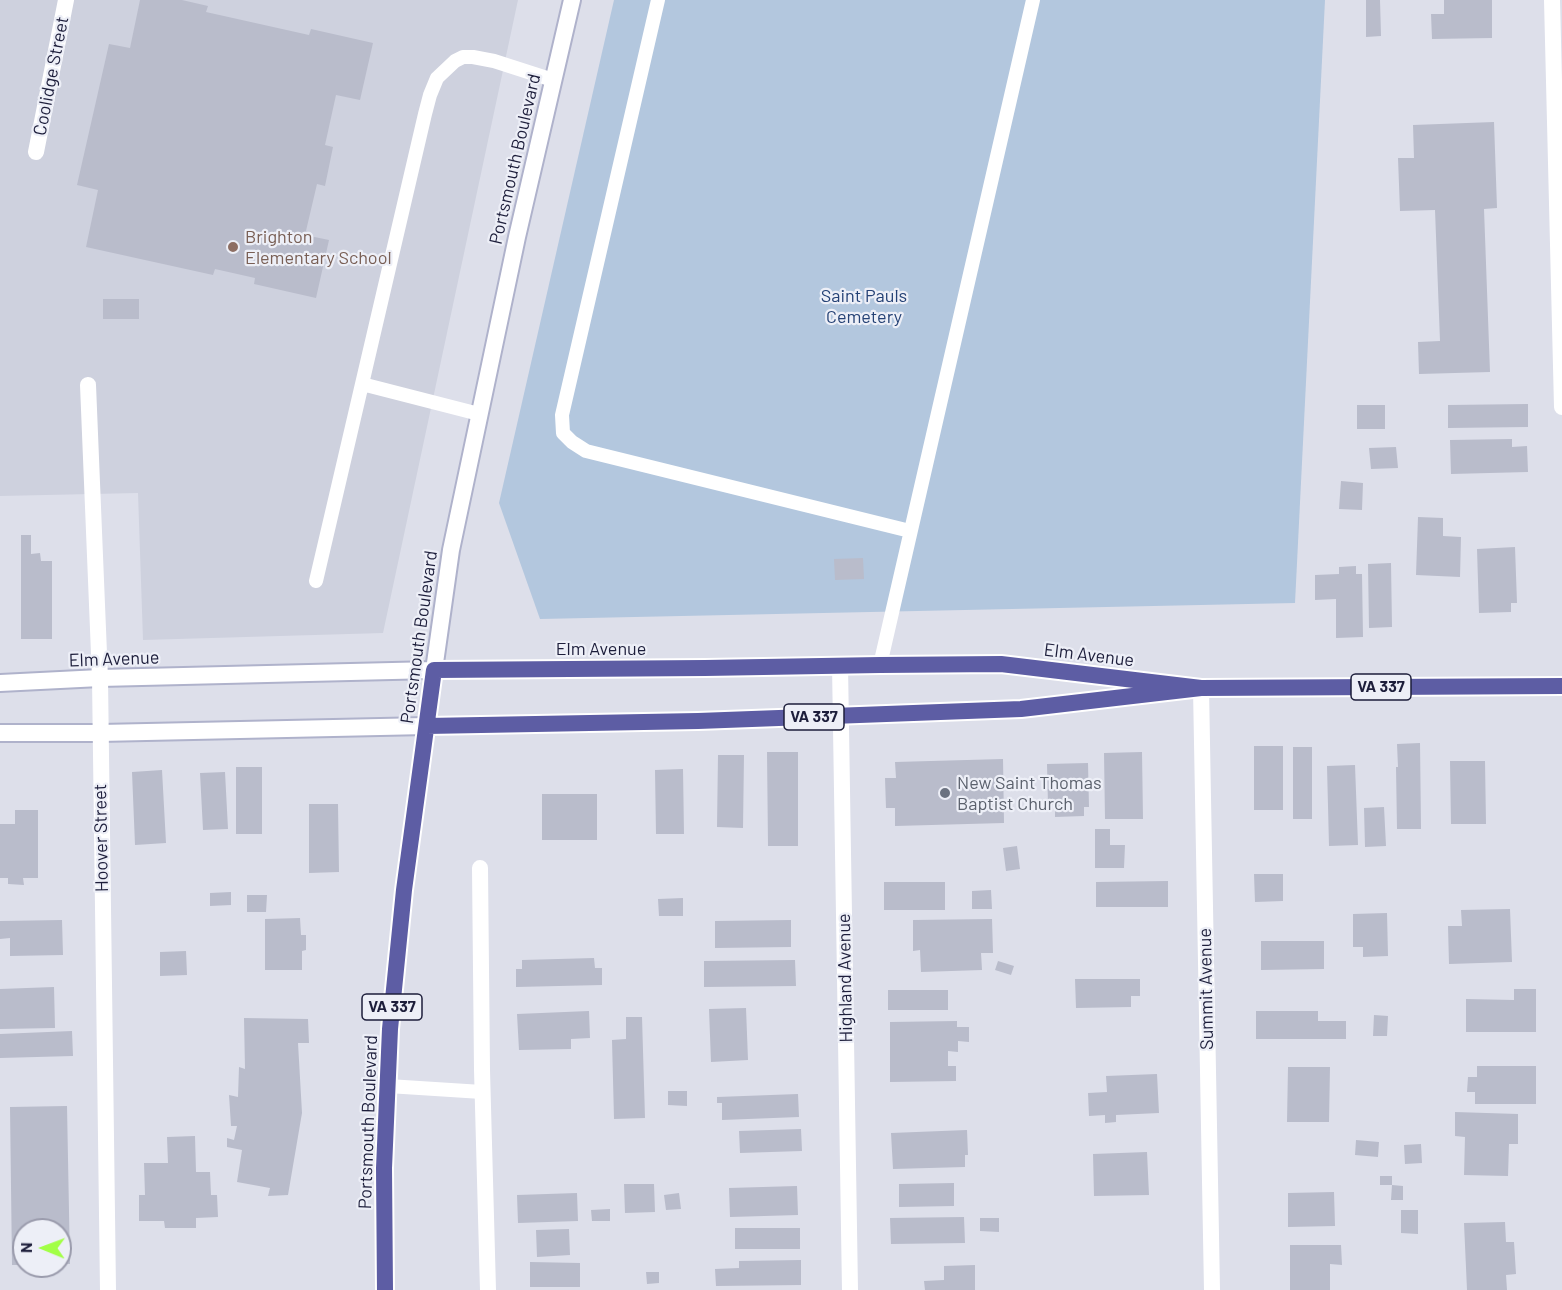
<!DOCTYPE html>
<style>
body{margin:0}
#map{position:relative;width:1562px;height:1290px;overflow:hidden;background:#dddfea;font-family:Barlow,sans-serif}
canvas{display:block}
.north{position:absolute;left:12px;top:1218px;width:60px;height:60px;box-sizing:border-box;background:#edeff7;border:2px solid #9a9bac;border-radius:50%;rotate:271deg;font-size:16px;font-weight:700;line-height:24px;text-align:center;color:#1d1e3b}
.north::after{content:'';display:block;margin:auto;width:21px;height:27px;background:#a2ff46;clip-path:polygon(50% 0,100% 100%,50% 72%,0 100%)}
</style>
<div id="map">
<canvas width="1562" height="1290"></canvas>
<div class="north">N</div>
</div>
<script>
const context = document.querySelector('canvas').getContext('2d');
context.lineJoin = 'round';
function paint(path, color) { context.fillStyle = color; context.fill(path, 'evenodd'); }
const shape = rows => new Path2D(rows.map(r => 'M' + r).join(''));
function stroke(path, color, width, dash) { context.strokeStyle = color; context.lineWidth = width; context.lineCap = dash ? 'butt' : 'round'; context.setLineDash(dash || []); context.stroke(path); }
function drawText(font, color, halo, rows, align = 'center') {
  context.font = font + ' Barlow,sans-serif'; context.lineWidth = 4.5; context.setLineDash([]); context.textBaseline = 'middle'; context.strokeStyle = halo; context.fillStyle = color; for (const [text, x, y, turn = 0] of rows) {
    context.save(); context.translate(x, y); context.rotate((+turn || 0) * Math.PI / 180); context.textAlign = isNaN(turn) ? turn : align; if (halo) context.strokeText(text, 0, 0); context.fillText(text, 0, 0); context.restore();
  }
}
paint(shape([
 [0,0,518,0,383,633,143,640,138,493,0,496]
]), '#ced1de');
paint(shape([
 [614,0,1325,0,1295,603,540,619,499,503]
]), '#b3c7de');
paint(shape([
 [140,0,182,0,208,6,206,12,309,35,311,29,373,43,360,100,336,95,325,145,333,147,325,186,317,184,305,235,329,240,316,298,254,284,255,278,215,269,213,275,86,247,98,190,77,185,109,44,130,48],
 [1366,0,1380,0,1381,36,1366,37],
 [1444,0,1492,0,1492,38,1432,39,1431,14,1444,14],
 [1494,122,1497,208,1484,209,1490,372,1419,374,1418,342,1440,341,1435,210,1400,211,1398,158,1414,158,1413,125],
 [103,299,139,299,139,319,103,319],
 [1528,404,1528,427,1448,428,1448,405],
 [1357,405,1385,405,1385,429,1357,429],
 [1512,439,1512,447,1527,446,1528,472,1451,474,1450,440],
 [1396,447,1398,468,1371,469,1369,448],
 [1341,481,1363,483,1362,510,1339,509],
 [1418,517,1443,518,1443,536,1461,537,1460,577,1416,575],
 [21,535,31,535,31,554,40,553,41,561,52,561,52,639,21,639],
 [1515,547,1517,603,1511,603,1511,612,1479,613,1477,549],
 [863,558,864,579,835,580,834,559],
 [1391,563,1392,627,1369,628,1368,564],
 [1356,566,1356,574,1362,574,1363,637,1336,638,1336,599,1315,600,1315,575,1339,574,1339,567],
 [1420,743,1421,829,1397,829,1396,767,1398,767,1397,744],
 [1254,746,1283,746,1283,810,1254,810],
 [1293,747,1312,747,1312,819,1293,819],
 [767,752,798,752,798,846,768,846],
 [1142,752,1143,819,1105,819,1104,753],
 [718,755,744,755,743,828,717,827],
 [1003,759,1004,823,895,826,895,808,886,808,885,778,896,778,895,762],
 [1450,761,1485,761,1486,824,1451,824],
 [1088,763,1089,807,1084,807,1084,816,1055,817,1055,805,1048,805,1047,764],
 [1355,765,1358,845,1329,846,1327,766],
 [236,767,262,767,262,834,236,834],
 [683,769,684,834,656,834,655,770],
 [162,770,166,843,135,845,132,772],
 [225,772,228,829,203,830,200,773],
 [542,794,597,794,597,840,542,840],
 [309,804,338,804,339,872,309,873],
 [1384,807,1386,846,1365,847,1364,808],
 [15,810,38,810,38,878,23,878,24,885,8,884,8,878,0,878,0,824,15,824],
 [1095,829,1110,829,1110,845,1125,845,1124,868,1095,868],
 [1017,846,1020,869,1006,871,1003,848],
 [1254,874,1283,874,1283,901,1255,902],
 [1168,881,1168,907,1096,907,1096,882],
 [884,882,945,882,945,910,884,910],
 [991,890,992,909,972,909,972,891],
 [231,892,231,905,210,906,210,893],
 [247,895,267,895,266,912,247,912],
 [683,898,683,916,659,916,658,899],
 [1510,909,1512,962,1449,964,1448,926,1462,926,1461,910],
 [1387,913,1388,956,1363,957,1363,947,1353,947,1353,914],
 [300,918,301,935,306,935,306,950,302,951,302,970,265,970,265,919],
 [992,919,993,953,981,953,982,970,921,972,920,950,913,951,913,920],
 [62,920,63,955,10,956,10,938,0,939,0,921],
 [791,920,791,947,715,948,715,921],
 [1261,941,1324,941,1324,969,1261,970],
 [186,951,187,975,160,976,160,952],
 [594,958,595,968,602,968,602,985,516,987,516,969,522,969,522,960],
 [795,960,796,986,704,987,704,961],
 [998,961,1014,966,1011,975,995,970],
 [1075,979,1140,979,1140,996,1131,996,1131,1007,1076,1008],
 [54,987,55,1028,0,1029,0,989],
 [1514,989,1536,989,1536,1032,1466,1032,1466,999,1514,1000],
 [888,990,948,990,948,1010,888,1010],
 [746,1008,748,1060,711,1062,709,1009],
 [589,1011,590,1038,571,1039,571,1049,519,1050,517,1014],
 [1256,1011,1318,1011,1318,1021,1346,1021,1346,1039,1256,1039],
 [1374,1015,1388,1016,1387,1036,1373,1036],
 [626,1017,642,1017,645,1118,614,1119,612,1040,626,1039],
 [244,1018,308,1019,309,1043,298,1043,302,1113,288,1195,268,1196,270,1188,237,1182,242,1150,227,1147,227,1138,234,1140,237,1126,231,1126,229,1095,238,1097,239,1067,245,1069],
 [957,1021,957,1027,969,1027,969,1042,958,1041,958,1052,948,1051,948,1066,956,1066,956,1081,890,1082,890,1022],
 [72,1031,73,1056,0,1058,0,1034],
 [1477,1066,1536,1066,1536,1104,1475,1104,1475,1092,1467,1092,1468,1077,1477,1077],
 [1288,1067,1330,1067,1329,1122,1287,1122],
 [1157,1074,1159,1113,1116,1115,1116,1122,1105,1123,1105,1115,1089,1116,1088,1093,1107,1092,1106,1076],
 [668,1091,687,1091,687,1106,668,1105],
 [798,1094,799,1117,722,1120,722,1103,717,1103,717,1097],
 [67,1106,70,1264,60,1264,60,1230,24,1230,24,1265,12,1265,10,1107],
 [1455,1112,1518,1114,1518,1144,1509,1144,1508,1176,1464,1175,1465,1137,1455,1136],
 [801,1129,802,1151,740,1153,739,1131],
 [967,1130,968,1155,965,1155,965,1167,893,1169,891,1133],
 [195,1136,196,1172,210,1172,211,1195,217,1195,218,1217,196,1218,196,1228,165,1228,164,1221,139,1221,139,1195,145,1195,144,1163,168,1163,167,1137],
 [1356,1140,1379,1142,1378,1157,1355,1155],
 [1421,1144,1422,1163,1405,1164,1404,1145],
 [1147,1152,1149,1195,1094,1196,1093,1154],
 [1380,1176,1392,1176,1392,1185,1380,1185],
 [954,1183,954,1206,899,1207,899,1184],
 [624,1184,654,1184,655,1212,625,1213],
 [1392,1185,1403,1186,1403,1200,1391,1200],
 [797,1186,798,1215,730,1217,729,1188],
 [1334,1192,1335,1226,1288,1227,1288,1193],
 [577,1193,578,1221,518,1223,517,1195],
 [679,1193,681,1209,666,1210,664,1195],
 [610,1209,610,1221,592,1221,591,1210],
 [1401,1210,1418,1210,1418,1234,1401,1233],
 [964,1217,965,1243,891,1244,890,1218],
 [980,1218,999,1218,999,1232,980,1231],
 [1505,1222,1506,1242,1514,1242,1516,1274,1506,1275,1507,1290,1467,1290,1464,1223],
 [735,1228,800,1228,800,1249,735,1249],
 [569,1229,570,1255,537,1257,536,1230],
 [1290,1245,1341,1245,1342,1265,1330,1264,1330,1290,1290,1290],
 [801,1260,801,1285,716,1286,715,1269,739,1268,739,1261],
 [530,1262,580,1263,580,1287,530,1287],
 [975,1265,975,1290,925,1290,924,1281,944,1280,944,1266],
 [646,1272,659,1272,659,1283,647,1284]
]), '#b9bccb');
const secondary = shape([
 [0,683,100,678,434,670,451,550,517,237,572,0],
 [0,733,100,733,427,726]
]);
const primary = shape([
 [427,726,698,721,1021,709,1201,688,1562,686],
 [385,1290,384,1168,390,1029,404,890,434,670,705,668,880,665,1001,664,1201,688]
]);
stroke(secondary, '#afb2cb', 20);
stroke(primary, '#fff', 20);
stroke(shape([
 [658,0,562,415,563,433,572,442,586,451,910,531],
 [362,384,479,414],
 [316,581,425,114,430,95,437,78,455,61,463,57,473,57,494,61,553,80],
 [880,665,1033,0],
 [388,1086,482,1092]
]), '#fff', 14);
stroke(shape([
 [1552,0,1562,407],
 [36,152,66,0],
 [88,385,100,678,108,1290],
 [840,665,850,1290],
 [1201,688,1212,1290],
 [480,868,482,1070,488,1290]
]), '#fff', 16);
stroke(secondary, '#fff', 16);
stroke(primary, '#5d5da4', 16);
for (const [x, y, r, color] of [
 [233,247,6,"#8d6e63"],
 [945,793,6,"#6b7280"]
]) { const dot = new Path2D(); dot.arc(x, y, r, 0, 2 * Math.PI); context.fillStyle = color; context.fill(dot); stroke(dot, '#edeff7', 2); }
for (const [x, y, w] of [
 [1381,687,60],
 [814,717,60],
 [392,1007,60]
]) { const box = new Path2D(); box.roundRect(x - w / 2, y - 13, w, 26, 4.5); context.fillStyle = '#edeff7'; context.fill(box); stroke(box, '#1d1e3b', 1.5); }
drawText('bold 16px', '#1d1e3b', null, [
 ["VA 337",1381,687],
 ["VA 337",814,717],
 ["VA 337",392,1007]
]);
drawText('18px', '#1d1e3b', '#edeff7', [
 ["Coolidge Street",51,76,-79],
 ["Portsmouth Boulevard",515,159,-77],
 ["Portsmouth Boulevard",419,637,-82],
 ["Elm Avenue",601,649],
 ["Elm Avenue",1089,655,7],
 ["Elm Avenue",114,659,-2],
 ["Hoover Street",101,838,-91],
 ["Highland Avenue",845,978,-91],
 ["Summit Avenue",1206,989,-91],
 ["Portsmouth Boulevard",368,1122,-88]
]);
drawText('18px', '#785e54', '#edeff7', [
 ["Brighton",245,237],
 ["Elementary School",245,258]
], 'left');
drawText('18px', '#244175', '#edeff7', [
 ["Saint Pauls",864,296],
 ["Cemetery",864,317]
]);
drawText('18px', '#5b616d', '#edeff7', [
 ["New Saint Thomas",957,783],
 ["Baptist Church",957,804]
], 'left');
</script>
